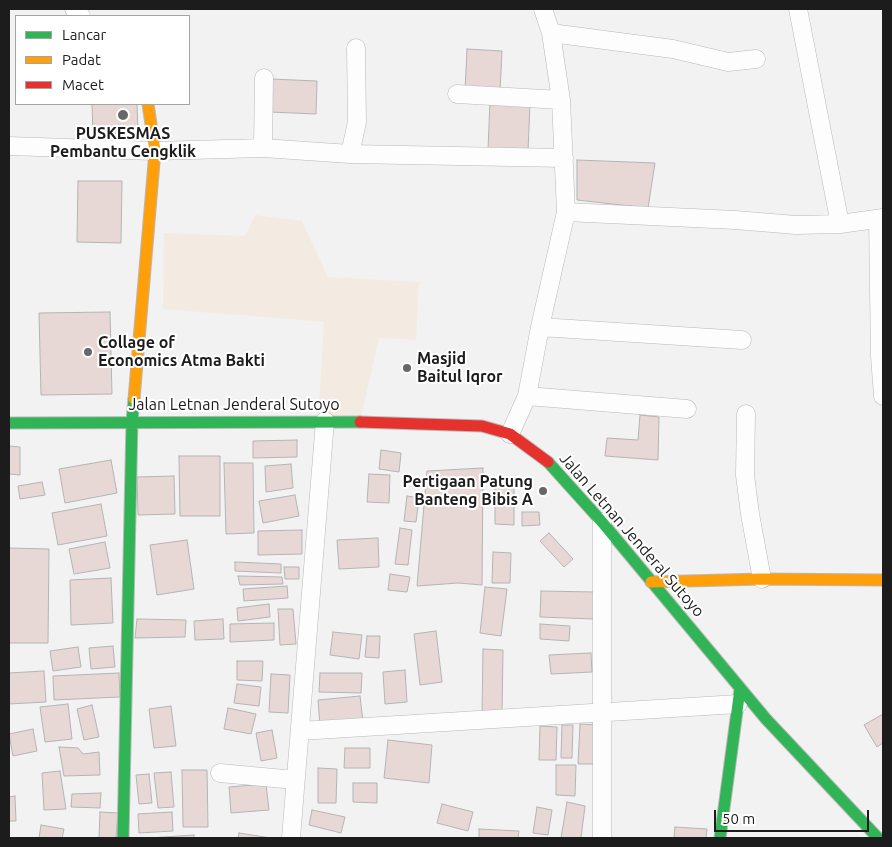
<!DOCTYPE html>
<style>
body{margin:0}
#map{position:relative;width:892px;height:847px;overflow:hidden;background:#f2f2f3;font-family:Ubuntu,sans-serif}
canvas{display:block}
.frame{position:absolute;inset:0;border:10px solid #1c1c1d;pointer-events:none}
.legend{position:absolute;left:15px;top:15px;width:175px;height:90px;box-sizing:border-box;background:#fff;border:1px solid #a4a4a5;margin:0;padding:6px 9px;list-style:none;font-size:15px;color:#1c1c1d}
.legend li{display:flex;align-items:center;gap:10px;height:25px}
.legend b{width:25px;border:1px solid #a4a4a5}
.scale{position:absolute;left:714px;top:810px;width:155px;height:22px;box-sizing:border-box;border:2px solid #1c1c1d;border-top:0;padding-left:6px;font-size:15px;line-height:18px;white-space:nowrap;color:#1c1c1d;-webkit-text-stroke:4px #fff;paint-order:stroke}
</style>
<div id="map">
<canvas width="892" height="847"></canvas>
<div class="frame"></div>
<ul class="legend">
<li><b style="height:6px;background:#30b455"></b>Lancar</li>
<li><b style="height:6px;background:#ff9f0a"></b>Padat</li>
<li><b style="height:6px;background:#e5322d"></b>Macet</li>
</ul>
<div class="scale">50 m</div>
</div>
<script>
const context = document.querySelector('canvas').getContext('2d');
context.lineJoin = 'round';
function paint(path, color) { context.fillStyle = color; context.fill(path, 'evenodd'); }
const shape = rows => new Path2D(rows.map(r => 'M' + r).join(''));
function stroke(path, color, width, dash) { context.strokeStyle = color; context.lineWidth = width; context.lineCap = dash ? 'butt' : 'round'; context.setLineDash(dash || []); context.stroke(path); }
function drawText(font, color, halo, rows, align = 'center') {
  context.font = font + ' Ubuntu,sans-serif'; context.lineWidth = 4; context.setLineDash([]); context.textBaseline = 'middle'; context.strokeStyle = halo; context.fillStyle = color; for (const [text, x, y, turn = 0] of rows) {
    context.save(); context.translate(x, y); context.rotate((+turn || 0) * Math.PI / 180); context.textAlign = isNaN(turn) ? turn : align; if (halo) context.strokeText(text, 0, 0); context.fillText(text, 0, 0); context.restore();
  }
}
paint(shape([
 [255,215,302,221,328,277,419,282,416,340,379,338,361,417,318,421,324,322,163,309,164,233,245,236]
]), '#f3ebe1');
const building = shape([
 [467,49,502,51,500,92,465,90,467,49],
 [271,79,317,81,316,114,270,112,271,79],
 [490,101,530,103,528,152,488,150,490,101],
 [92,104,137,104,138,133,93,134,92,104],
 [577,160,655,163,648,208,577,200,577,160],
 [78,181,122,181,121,243,77,242,78,181],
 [110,312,112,394,41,395,39,313,110,312],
 [640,415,659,417,658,460,605,456,607,438,638,440,640,415],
 [297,440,297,457,253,458,253,441,297,440],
 [9,446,20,447,20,475,9,474,9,446],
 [381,450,401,453,399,472,379,469,381,450],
 [179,456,220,456,220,516,180,516,179,456],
 [111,460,117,493,65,503,59,469,111,460],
 [224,463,253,463,254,533,226,534,224,463],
 [291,464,293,488,266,492,265,466,291,464],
 [483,468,482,585,458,583,417,586,427,471,483,468],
 [369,474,390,475,389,503,367,502,369,474],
 [174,476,175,514,138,515,137,477,174,476],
 [42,482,45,495,20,499,18,486,42,482],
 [495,487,514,488,514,525,495,524,495,487],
 [295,495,299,516,263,523,259,501,295,495],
 [407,496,419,498,416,522,404,521,407,496],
 [101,504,107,536,58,545,52,513,101,504],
 [522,512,539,512,540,525,522,526,522,512],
 [400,528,412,530,408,565,395,564,400,528],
 [302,530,302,554,258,555,258,531,302,530],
 [549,533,573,559,564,567,540,541,549,533],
 [378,538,379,567,339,569,337,540,378,538],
 [187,540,194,589,157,595,150,545,187,540],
 [105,542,110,568,74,574,69,549,105,542],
 [9,548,49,549,48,643,9,643,9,548],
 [493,552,511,553,510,583,492,583,493,552],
 [235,562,281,564,281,573,235,571,235,562],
 [284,567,299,567,299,579,285,579,284,567],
 [390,574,410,577,407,592,388,590,390,574],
 [238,576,282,577,283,584,240,585,238,576],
 [111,578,113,623,71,625,70,580,111,578],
 [287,586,288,598,244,601,243,589,287,586],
 [485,587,507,589,501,636,480,633,485,587],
 [541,591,595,592,594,619,540,617,541,591],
 [269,604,270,617,238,621,237,608,269,604],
 [278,609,293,609,296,644,280,645,278,609],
 [137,619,186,620,185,637,135,638,137,619],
 [223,619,224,639,195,640,194,621,223,619],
 [274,623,274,640,230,642,230,624,274,623],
 [540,624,570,626,569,641,540,639,540,624],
 [436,631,442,682,420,685,414,634,436,631],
 [333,632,362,635,359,659,330,655,333,632],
 [367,636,380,636,379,658,365,657,367,636],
 [113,646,115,667,91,669,89,648,113,646],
 [78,647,81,667,53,671,50,651,78,647],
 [483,649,503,650,502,714,482,714,483,649],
 [591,653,592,672,551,674,549,655,591,653],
 [237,661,263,661,262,681,237,680,237,661],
 [405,670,407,702,385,704,383,672,405,670],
 [44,671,46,702,9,704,9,673,44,671],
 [119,673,120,697,54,700,53,676,119,673],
 [320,673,362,673,361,693,319,692,320,673],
 [271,674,290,675,288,713,269,712,271,674],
 [237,684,261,687,259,706,234,703,237,684],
 [360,696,363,722,320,726,318,700,360,696],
 [68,704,72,739,45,742,40,707,68,704],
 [92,705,99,737,84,740,77,709,92,705],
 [171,706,176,746,154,748,149,709,171,706],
 [228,708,256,714,251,734,224,729,228,708],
 [883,714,883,743,877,747,864,725,883,714],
 [580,724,597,725,595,764,578,764,580,724],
 [562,725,573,725,572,758,561,758,562,725],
 [540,726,557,727,556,760,539,760,540,726],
 [33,729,37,751,13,756,9,734,33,729],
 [272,730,277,758,261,761,256,733,272,730],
 [388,740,432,745,429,783,384,778,388,740],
 [59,747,78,748,83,754,99,752,100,775,64,776,59,747],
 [345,748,370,748,370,768,344,768,345,748],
 [556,765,576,765,575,796,556,795,556,765],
 [318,768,337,769,336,803,318,803,318,768],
 [182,770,207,770,208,827,183,827,182,770],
 [60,771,66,809,44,810,42,773,60,771],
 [171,772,174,807,158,808,154,773,171,772],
 [149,774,152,803,139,804,136,775,149,774],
 [353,783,377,783,377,803,353,802,353,783],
 [266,784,269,810,231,813,229,787,266,784],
 [101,793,100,808,71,807,72,794,101,793],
 [15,796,16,821,9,821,9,797,15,796],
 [567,802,585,806,581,838,561,838,567,802],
 [442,804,473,812,468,831,437,823,442,804],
 [537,807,552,810,548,835,533,833,537,807],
 [312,810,345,817,341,833,309,825,312,810],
 [100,812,118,813,116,838,99,838,100,812],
 [172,812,173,831,139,833,138,814,172,812],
 [41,825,64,829,62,838,39,838,41,825],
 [675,827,707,829,706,838,674,838,675,827],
 [479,829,519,831,518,838,479,838,479,829],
 [239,833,271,838,238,838,239,833],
 [194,835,194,838,148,838,194,835]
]);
paint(building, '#e7d8d6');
stroke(building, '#b4b4b5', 1);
const street = shape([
 [74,9,81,16],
 [798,9,840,224],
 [551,33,673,49,728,62,756,59],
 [457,94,561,100],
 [9,146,155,151,263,148,350,154,564,158],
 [263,148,264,78],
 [350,154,357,122,356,48],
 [566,212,735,220,796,225,840,224,883,218],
 [878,219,880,356,883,396],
 [540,327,742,340],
 [527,396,687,409],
 [746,414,745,475,750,514,762,579],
 [510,434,527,396,540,327,566,212,561,100,551,33,543,9],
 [602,522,602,838],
 [300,731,738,704],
 [220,773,295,780],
 [291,838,325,421]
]);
const fast = shape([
 [9,423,360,422],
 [548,462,602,522,766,719,878,838],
 [123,838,132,421,134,399],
 [720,838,740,689]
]);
const slow = shape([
 [134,399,155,151,148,104],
 [651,582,762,579,883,580]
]);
const jam = shape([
 [360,422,482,426,510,434,548,462]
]);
stroke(street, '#b8b8b9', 19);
stroke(fast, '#b8b8b9', 13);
stroke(slow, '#b8b8b9', 13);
stroke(jam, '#b8b8b9', 13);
stroke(street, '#fdfdfd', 18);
stroke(fast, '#30b455', 11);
stroke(slow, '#ff9f0a', 11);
stroke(jam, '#e5322d', 11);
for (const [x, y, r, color] of [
 [123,115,6,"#676768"],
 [88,352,5,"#676768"],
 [407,368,5,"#676768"],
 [543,491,5,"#676768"]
]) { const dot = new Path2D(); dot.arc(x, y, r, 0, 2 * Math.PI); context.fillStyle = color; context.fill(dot); stroke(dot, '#fff', 2); }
drawText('bold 16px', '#1c1c1d', '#fff', [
 ["PUSKESMAS",123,134,"center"],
 ["Pembantu Cengklik",123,152,"center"],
 ["Collage of",98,343],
 ["Economics Atma Bakti",98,361],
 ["Masjid",417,359],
 ["Baitul Iqror",417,377],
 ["Pertigaan Patung",533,482,"right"],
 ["Banteng Bibis A",533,500,"right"]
], 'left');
drawText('16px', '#1c1c1d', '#fff', [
 ["Jalan Letnan Jenderal Sutoyo",234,405],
 ["Jalan Letnan Jenderal Sutoyo",632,535,49]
]);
</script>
